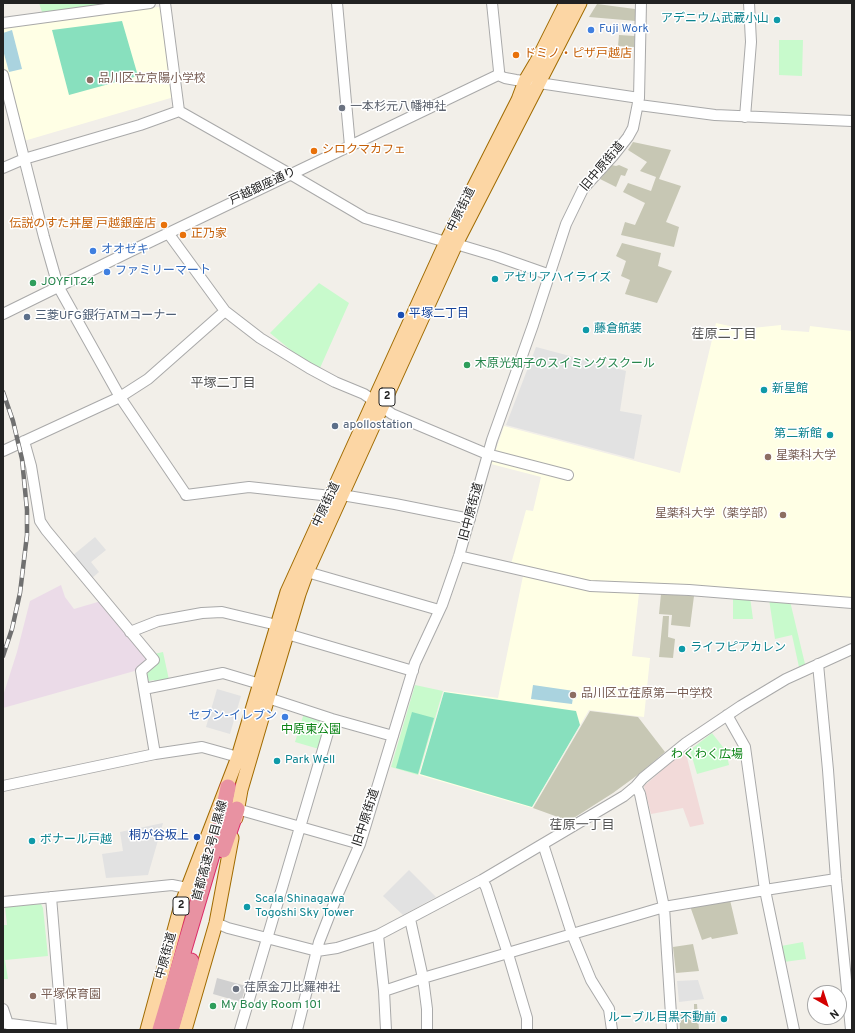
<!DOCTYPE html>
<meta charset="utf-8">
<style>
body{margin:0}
#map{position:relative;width:855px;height:1033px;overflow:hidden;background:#f2efe9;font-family:Overpass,sans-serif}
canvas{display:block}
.frame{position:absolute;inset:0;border:4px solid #222;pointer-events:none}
.north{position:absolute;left:807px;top:985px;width:40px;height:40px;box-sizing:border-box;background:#fff;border:1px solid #a7a7a7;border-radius:50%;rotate:141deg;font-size:11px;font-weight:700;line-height:16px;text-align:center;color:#222}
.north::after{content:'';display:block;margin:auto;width:14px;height:18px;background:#d40000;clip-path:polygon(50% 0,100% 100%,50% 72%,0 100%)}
</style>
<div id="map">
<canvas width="855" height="1033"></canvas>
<div class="frame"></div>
<div class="north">N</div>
</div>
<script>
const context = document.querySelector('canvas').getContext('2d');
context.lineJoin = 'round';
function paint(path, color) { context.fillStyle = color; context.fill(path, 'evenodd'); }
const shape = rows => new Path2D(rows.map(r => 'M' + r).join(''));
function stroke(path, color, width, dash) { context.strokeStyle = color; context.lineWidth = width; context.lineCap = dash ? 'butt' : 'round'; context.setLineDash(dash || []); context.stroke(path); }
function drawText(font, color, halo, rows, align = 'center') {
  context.font = font + ' Overpass,"Noto Sans JP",sans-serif'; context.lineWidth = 3; context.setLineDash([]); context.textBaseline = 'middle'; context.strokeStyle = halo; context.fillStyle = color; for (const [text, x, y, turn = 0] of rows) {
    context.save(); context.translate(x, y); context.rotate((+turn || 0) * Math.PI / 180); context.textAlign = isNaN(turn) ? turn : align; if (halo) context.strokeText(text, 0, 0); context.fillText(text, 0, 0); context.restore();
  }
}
paint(shape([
 [685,750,704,824,690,827,683,808,651,814,644,786]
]), '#f2dad9');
paint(shape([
 [61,585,65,597,74,609,101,601,150,660,138,670,3,708,3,696,17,652,30,601]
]), '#ebdbe8');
paint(shape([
 [158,7,162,8,174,97,24,141,3,63,3,28],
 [716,323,743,329,781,325,781,330,809,332,810,326,851,331,852,600,680,584,674,588,591,582,511,564,526,510,533,511,541,477,491,464,504,426,680,473],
 [523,576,589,590,639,593,632,656,650,658,644,717,589,710,532,808,419,775,444,691,498,698]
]), '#ffffe5');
paint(shape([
 [217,978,246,986,241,1002,213,994]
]), '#d0d0d0');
paint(shape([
 [597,4,635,9,636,21,589,17],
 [619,35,635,36,634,47,618,46],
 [633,142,671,150,659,179,681,186,666,222,679,227,674,247,621,235,625,222,635,225,645,203,623,192,628,183,651,191,656,177,640,171,647,162,628,150],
 [612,165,616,166,619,165,628,169,625,176,621,175,616,187,600,179],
 [622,243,661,253,658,266,672,271,657,303,625,294,630,280,621,276,626,261,616,256],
 [661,594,694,596,690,627,671,625,672,615,659,614],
 [663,616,669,616,668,637,675,639,673,658,659,657],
 [590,711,638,717,665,752,639,774,613,793,569,821,533,808],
 [730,900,738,934,712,939,711,937,702,940,690,906],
 [693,944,699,971,676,973,673,947],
 [694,1004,697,1004,699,1030,680,1030,679,1013,694,1012]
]), '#c7c7b4');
paint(shape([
 [39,3,115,3,43,15],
 [779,40,803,40,802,76,779,75],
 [319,283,349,303,320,368,304,361,270,333],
 [733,596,750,597,753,619,733,619],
 [769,599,790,601,805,664,799,667,792,635,775,639],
 [163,652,169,680,156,683,154,680,149,681,145,678,144,672,154,654],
 [415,685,443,691,418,775,391,767],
 [304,713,328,721,319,749,295,742],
 [712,733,726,751,729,765,697,774,690,750],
 [41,904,43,908,48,956,5,960,8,979,3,979,3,925,7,925,5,907],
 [803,942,806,959,784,962,781,946]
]), '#c8facc');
paint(shape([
 [122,21,138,76,69,95,52,30],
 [444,692,576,711,580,725,532,807,420,774],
 [412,712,434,718,418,774,396,768]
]), '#88e0be');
paint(shape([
 [536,347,626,371,620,411,642,415,634,459,506,425],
 [95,537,106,550,91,562,99,572,91,579,72,556],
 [217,689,241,696,230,734,206,727],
 [163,823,148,875,106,878,102,854,123,851,120,832],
 [409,870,436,897,403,915,383,896],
 [698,980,704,999,679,1002,677,981]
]), '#e2e2e2');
paint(shape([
 [12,30,22,69,9,72,3,50,3,33],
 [533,685,574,691,572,704,531,699]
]), '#aad3df');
const minor = shape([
 [165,3,179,111],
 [337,3,350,146],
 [492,3,499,71,498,75],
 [3,23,150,3],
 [3,75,44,237,58,286,120,397,185,493,186,495,249,487,331,496],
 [639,105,715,115,852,121],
 [745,117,751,42,749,3],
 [3,168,24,159,140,125,179,111,290,174,365,218,446,242],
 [168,233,225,311,260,338,309,368,335,382,364,394,392,414,487,454,568,475],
 [456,244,496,256,550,275],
 [3,314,129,252,498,75,505,78,516,80,539,83,639,98],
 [24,441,31,466,40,521,46,530,154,660,141,671,144,689,223,673,260,684],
 [3,451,120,397,148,379,225,311],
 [342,495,395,504,470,519],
 [459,556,590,586,689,590,852,603],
 [307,572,439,610],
 [130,632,158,621,202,613,222,612,277,625],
 [287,634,413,671],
 [818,664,828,770,836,879,851,1030],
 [144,689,155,754],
 [268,698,332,719,393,736],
 [727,715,745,747,765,890,794,1030],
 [3,786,155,754,202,747,238,757],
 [636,786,640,794,664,907,672,1030],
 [237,809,360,844],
 [543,844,572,934,591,980,609,1009,612,1030],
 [482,880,486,887,508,954,527,1018,527,1030],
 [51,897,62,1030],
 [3,902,172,885,187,888],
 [410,919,423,978,427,1009,427,1030],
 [216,923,228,928,317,951,337,948,378,935,482,880,624,796,636,786,643,778,686,743,741,706,786,679,852,649],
 [378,935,384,991,386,1030],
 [384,991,423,978,664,907,765,890,836,879],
 [3,1009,8,1024],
 [3,1023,58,1030],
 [240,1030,332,719],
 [297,1030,319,942,337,896,360,844,415,663,442,605,459,556,492,440,533,325,566,224,583,189,613,156,628,137,633,128,639,98,641,3]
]);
const major = shape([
 [236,818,241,790,268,698,299,594,307,572,456,244,580,3],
 [147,1030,181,905,238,757,287,592,446,242,518,100,525,81,538,59,566,3],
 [185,1030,216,923,232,838]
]);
const highway = shape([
 [223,850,237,809],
 [160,1030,219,831,228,787],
 [171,1030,191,961]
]);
stroke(minor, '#a9a9a9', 12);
stroke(major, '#a06b00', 15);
stroke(highway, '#dc2a67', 17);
stroke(minor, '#fff', 10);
stroke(major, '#fcd6a4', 13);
stroke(highway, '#e892a2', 15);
const rail = shape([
 [3,392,13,421,22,459,27,510,27,535,20,593,12,629,3,656]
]);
stroke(rail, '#707070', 4.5);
stroke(rail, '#fff', 3, [9]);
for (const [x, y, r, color] of [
 [777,20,4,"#0f9aa8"],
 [591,30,4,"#3f7fe0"],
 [516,55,4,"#e8710a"],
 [90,80,4,"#8d6e63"],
 [342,108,4,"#6b7280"],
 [314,151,4,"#e8710a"],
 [164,225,4,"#e8710a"],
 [183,235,4,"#e8710a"],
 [93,251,4,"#3f7fe0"],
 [107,272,4,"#3f7fe0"],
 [495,279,4,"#0f9aa8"],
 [33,283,4,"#2e9e5b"],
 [401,315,4,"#1a4fb4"],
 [27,317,4,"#5c6f8a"],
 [586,330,4,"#0f9aa8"],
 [467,365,4,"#2e9e5b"],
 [764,390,4,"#0f9aa8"],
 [335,426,4,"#5c6f8a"],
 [830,435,4,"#0f9aa8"],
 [768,457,4,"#8d6e63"],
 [783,515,4,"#8d6e63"],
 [682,649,4,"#0f9aa8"],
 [573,695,4,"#8d6e63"],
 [285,717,4,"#3f7fe0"],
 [277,761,4,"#0f9aa8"],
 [197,837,4,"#1a4fb4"],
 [32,841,4,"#0f9aa8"],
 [247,907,4,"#0f9aa8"],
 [236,989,4,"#6b7280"],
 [33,996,4,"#8d6e63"],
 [213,1006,4,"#2e9e5b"],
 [724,1019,4,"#0f9aa8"]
]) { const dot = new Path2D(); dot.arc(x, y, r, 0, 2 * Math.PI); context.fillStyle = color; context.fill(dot); stroke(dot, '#fff', 1.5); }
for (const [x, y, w] of [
 [387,397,16],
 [181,906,16]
]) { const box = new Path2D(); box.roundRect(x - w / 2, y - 9, w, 18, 3); context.fillStyle = '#fff'; context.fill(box); stroke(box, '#222', 1); }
drawText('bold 11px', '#222', null, [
 ["2",387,397],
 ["2",181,906]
]);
drawText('12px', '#0d838f', '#fff', [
 ["アデニウム武蔵小山",769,20,"right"],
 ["アゼリアハイライズ",503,279],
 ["藤倉航装",594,330],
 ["新星館",772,390],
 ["第二新館",822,435,"right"],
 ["ライフピアカレン",690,649],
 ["Park Well",285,761],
 ["ボナール戸越",40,841],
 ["Scala Shinagawa",255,900],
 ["Togoshi Sky Tower",255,914],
 ["ルーブル目黒不動前",716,1019,"right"]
], 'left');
drawText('12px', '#366cbe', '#fff', [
 ["Fuji Work",599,30],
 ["オオゼキ",101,251],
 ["ファミリーマート",115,272],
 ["セブン-イレブン",277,717,"right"]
], 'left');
drawText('12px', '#c56008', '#fff', [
 ["ドミノ・ピザ戸越店",524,55],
 ["シロクマカフェ",322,151],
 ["伝説のすた丼屋 戸越銀座店",156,225,"right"],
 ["正乃家",191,235]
], 'left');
drawText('12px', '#785e54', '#fff', [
 ["品川区立京陽小学校",98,80],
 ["星薬科大学",776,457],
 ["星薬科大学（薬学部）",775,515,"right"],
 ["品川区立荏原第一中学校",581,695],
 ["平塚保育園",41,996]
], 'left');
drawText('12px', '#5b616d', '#fff', [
 ["一本杉元八幡神社",350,108],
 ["荏原金刀比羅神社",244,989]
], 'left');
drawText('12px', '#222', '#fff', [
 ["旧中原街道",603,167,-50],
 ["戸越銀座通り",263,187,-25],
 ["中原街道",462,210,-64],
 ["中原街道",327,505,-65],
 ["旧中原街道",472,512,-75],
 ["旧中原街道",367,818,-72],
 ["首都高速2号目黒線",211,851,-75],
 ["中原街道",167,956,-75]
]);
drawText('12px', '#27864d', '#fff', [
 ["JOYFIT24",41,283],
 ["木原光知子のスイミングスクール",475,365],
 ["My Body Room 101",221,1006]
], 'left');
drawText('12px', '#164399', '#fff', [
 ["平塚二丁目",409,315],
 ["桐が谷坂上",189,837,"right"]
], 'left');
drawText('12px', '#4e5e75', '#fff', [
 ["三菱UFG銀行ATMコーナー",35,317],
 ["apollostation",343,426]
], 'left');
drawText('12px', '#0c8416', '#fff', [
 ["中原東公園",311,731],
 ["わくわく広場",707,756]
]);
drawText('13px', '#555', '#fff', [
 ["荏原二丁目",724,335],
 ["平塚二丁目",223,384],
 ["荏原一丁目",582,826]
]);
</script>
